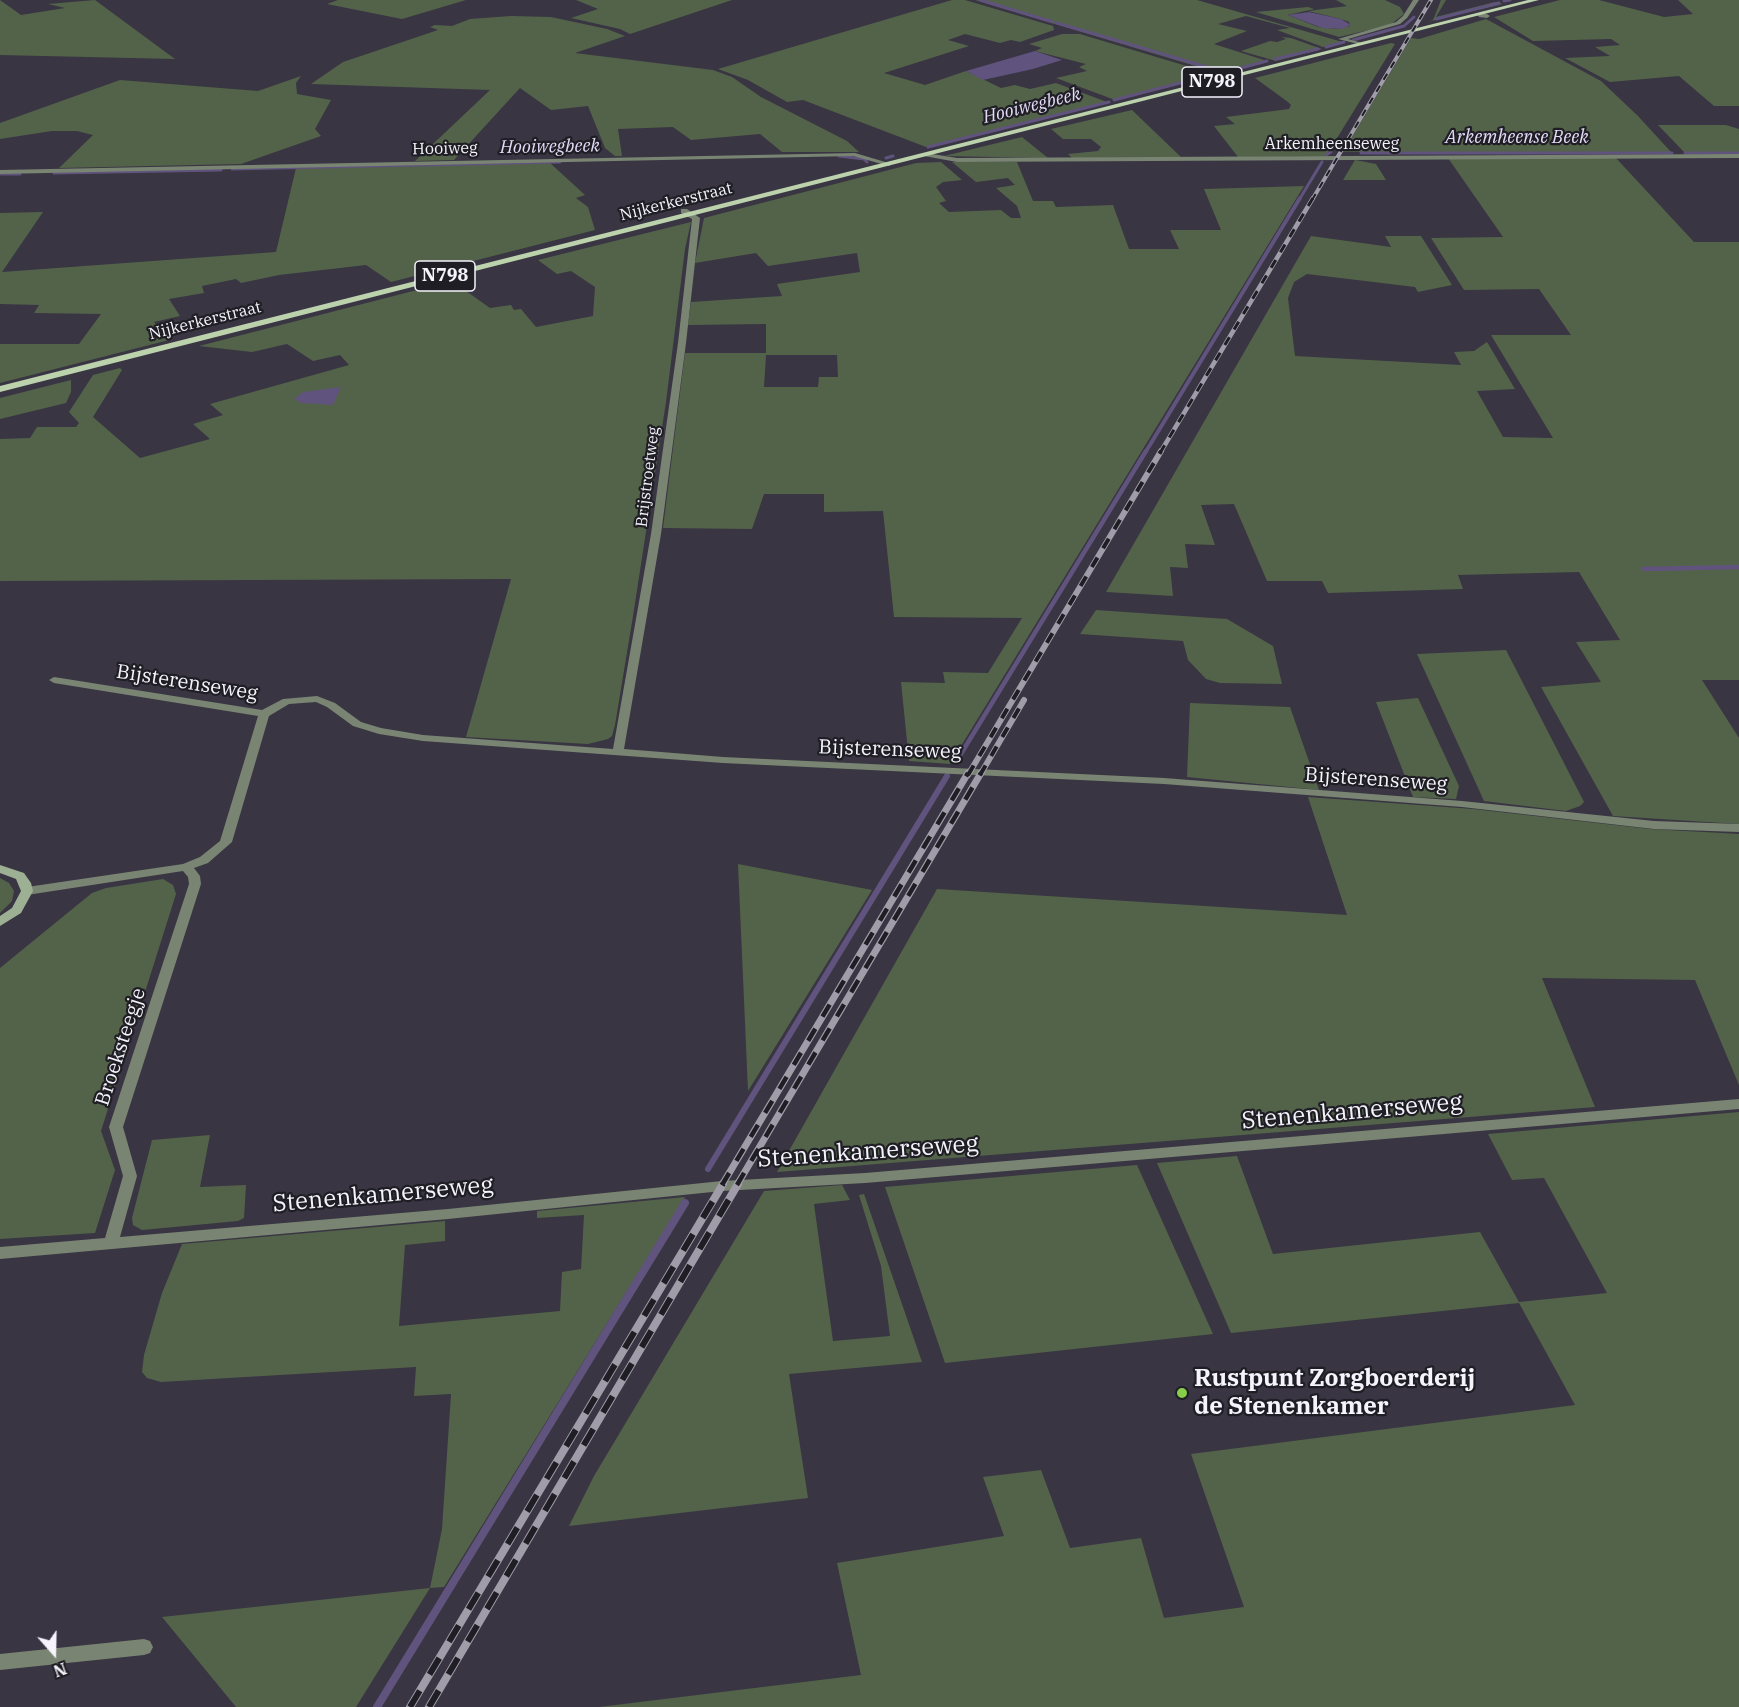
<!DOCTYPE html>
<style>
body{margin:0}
#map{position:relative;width:1739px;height:1707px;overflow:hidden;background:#393543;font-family:"IBM Plex Serif",serif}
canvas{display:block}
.north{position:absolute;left:24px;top:1623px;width:60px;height:60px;-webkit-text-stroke:4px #1f1e24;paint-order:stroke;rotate:160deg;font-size:16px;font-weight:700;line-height:24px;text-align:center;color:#f5f3fc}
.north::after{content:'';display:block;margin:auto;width:21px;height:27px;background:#f5f3fc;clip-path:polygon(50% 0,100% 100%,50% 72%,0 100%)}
</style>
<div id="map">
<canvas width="1739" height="1707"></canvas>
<div class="north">N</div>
</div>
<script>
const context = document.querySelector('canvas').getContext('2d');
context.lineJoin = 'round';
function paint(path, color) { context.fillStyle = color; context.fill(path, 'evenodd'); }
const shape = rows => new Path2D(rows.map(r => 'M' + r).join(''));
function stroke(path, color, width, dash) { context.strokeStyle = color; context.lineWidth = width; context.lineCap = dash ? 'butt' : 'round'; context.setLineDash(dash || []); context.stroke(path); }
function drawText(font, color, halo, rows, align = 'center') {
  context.font = font + ' "IBM Plex Serif",serif'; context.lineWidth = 4.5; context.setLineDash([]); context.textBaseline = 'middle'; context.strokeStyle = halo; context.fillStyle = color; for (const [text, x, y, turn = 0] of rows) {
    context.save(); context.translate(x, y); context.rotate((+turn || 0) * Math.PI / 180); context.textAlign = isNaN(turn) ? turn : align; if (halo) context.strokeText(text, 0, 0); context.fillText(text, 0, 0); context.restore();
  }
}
paint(shape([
 [0,0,21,15,65,8,48,4,95,0,175,59,0,55],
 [338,0,466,0,402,19,327,4],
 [576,0,732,0,630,34,620,29,571,18,598,9],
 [952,0,965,0,1053,26,1054,30,1020,42,1011,40,1000,43,965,34,948,40,969,46,884,73,925,85,966,71,1001,88,1015,85,1030,89,1056,83,1107,102,926,147,803,100,787,102,748,80,718,69],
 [975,0,1197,0,1346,43,1323,47,1277,30,1290,28,1246,16,1218,24,1247,31,1214,44,1267,61,1219,73],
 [1336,0,1385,0,1400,7,1404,14,1390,25,1339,37,1256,12,1308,7,1314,9,1288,15,1318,27,1337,29,1350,26,1349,22,1341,19,1308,11,1347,6],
 [1441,0,1446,0,1436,17,1495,2,1503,4,1427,22,1433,20],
 [1560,0,1599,0,1664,17,1693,14,1678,0,1739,0,1739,106,1714,106,1679,76,1610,82,1565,58,1610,56,1595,47,1620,45,1611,39,1533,41,1494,17],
 [511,16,551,17,607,29,625,36,575,53,713,70,732,77,761,97,847,141,859,152,782,152,760,134,691,140,673,127,618,129,622,156,615,156,605,148,588,106,551,110,520,88,454,160,415,161,490,90,311,84,343,62,438,30,430,27,435,25,452,26,470,19],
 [1486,19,1601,81,1638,116,1671,152,1343,152,1411,38,1419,39],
 [1062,34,1080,34,1213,74,1115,100,1056,78,1087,71,1079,67,1086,64,1035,51,1042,48,1029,44],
 [1281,37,1291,38,1322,49,1276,61,1241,51,1270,41,1277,42,1286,39],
 [1391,43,1395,44,1326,156,1238,157,1214,126,1235,124,1226,117,1289,109,1291,105,1288,102,1255,78],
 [301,76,296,83,297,94,331,100,315,129,321,136,241,164,59,168,93,135,77,131,52,131,0,139,0,123,120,80,258,91],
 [1132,110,1181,157,1072,158,1068,154,1098,151,1101,147,1091,139,1063,139,1051,129],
 [1658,125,1726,125,1739,129,1739,152,1684,152],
 [1022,137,1048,158,944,156],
 [1615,157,1694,242,1739,242,1739,680,1702,680,1739,738,1739,824,1613,816,1541,687,1601,682,1576,642,1620,640,1579,572,1458,575,1463,589,1328,593,1322,581,1267,581,1234,504,1201,505,1215,545,1185,544,1188,568,1170,567,1173,596,1106,592,1311,236,1391,247,1385,236,1421,236,1452,285,1418,292,1415,287,1307,274,1294,282,1288,298,1295,356,1461,365,1454,352,1474,351,1487,342,1515,389,1477,391,1503,437,1553,438,1491,335,1571,335,1539,289,1464,290,1431,238,1503,237,1448,158],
 [1355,160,1376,164,1386,180,1343,180],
 [549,162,585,195,576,198,588,207,595,230,391,282,366,265,279,275,241,283,236,279,202,286,204,293,169,299,180,316,154,322,169,340,0,383,0,344,79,344,101,314,34,313,39,305,0,304,0,213,43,212,2,272,276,252,296,168],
 [941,162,962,180,943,182,936,187,946,201,939,203,949,212,1001,210,1011,218,1021,218,1017,206,996,188,1015,185,1008,178,976,182,952,162,1017,162,1033,201,1053,201,1056,207,1113,205,1129,249,1179,249,1170,230,1221,230,1204,189,1304,186,950,764,909,761,901,682,945,683,943,672,988,673,1022,618,894,617,883,511,824,512,824,494,764,494,752,529,663,528,685,353,766,353,766,324,688,325,691,302,782,296,777,284,860,272,857,253,768,266,756,253,695,263,704,218,916,163],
 [766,355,837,355,838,377,819,377,818,387,764,387],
 [691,222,685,249,666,402,633,616,615,725,612,736,608,739,588,744,466,737,511,579,0,581,0,439,30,438,37,427,76,427,79,423,69,412,93,375,120,368,122,370,93,417,140,458,210,439,193,424,223,415,210,404,349,365,340,355,313,361,287,344,252,352,199,346,452,281,490,308,511,305,514,310,521,309,536,327,593,316,595,287,571,271,557,274,538,260],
 [71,380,71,392,66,403,0,419,0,398],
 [1096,610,1227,619,1273,646,1282,684,1220,683,1206,679,1188,660,1183,641,1080,634],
 [1506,650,1584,802,1580,806,1566,811,1484,801,1417,654],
 [1418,698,1459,786,1456,799,1413,797,1376,702],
 [1190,703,1290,707,1319,790,1187,777],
 [1308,797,1473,809,1650,829,1739,834,1739,1085,1695,980,1542,978,1595,1107,777,1172,937,889,1347,915],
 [738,864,872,890,748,1091],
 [0,878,9,883,14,891,12,901,0,913],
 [163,879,173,885,176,894,101,1131,115,1170,95,1233,0,1239,0,968,92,893,106,888],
 [1739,1112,1739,1707,599,1707,861,1675,837,1563,1004,1536,983,1477,1041,1470,1070,1548,1141,1538,1164,1618,1244,1607,1191,1454,1575,1405,1519,1303,1231,1333,1157,1163,1237,1156,1273,1254,1480,1232,1519,1302,1607,1293,1544,1178,1512,1180,1488,1134],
 [210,1135,200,1187,246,1185,244,1218,238,1221,142,1230,133,1225,132,1218,152,1140],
 [1137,1165,1213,1334,945,1363,885,1187],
 [842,1185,850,1200,814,1204,833,1341,890,1336,881,1266,859,1195,864,1194,922,1362,789,1374,808,1498,569,1526,594,1476,764,1191],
 [685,1197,444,1587,430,1588,356,1707,236,1707,162,1617,430,1588,442,1529,451,1394,414,1396,416,1367,161,1382,147,1378,142,1372,144,1355,162,1293,182,1244,445,1221,445,1241,405,1245,399,1326,560,1311,562,1272,581,1269,584,1215,537,1218,537,1211]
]), '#536349');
paint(shape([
 [1309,12,1341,19,1351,25,1342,29,1322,28,1288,15],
 [1035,51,1062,60,1033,69,983,80,966,71],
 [341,387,333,405,302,403,294,399,303,392]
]), '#60537d');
stroke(shape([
 [980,0,1053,22],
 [1504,1,1510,0],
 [1436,19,1499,3],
 [1057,23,1224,72],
 [1353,40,1404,26,1414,17],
 [1326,47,1344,42],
 [1275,59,1318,49],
 [1222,73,1267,61],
 [1114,100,1215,74],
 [928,147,1109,102],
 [1361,153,1672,153],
 [1685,153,1739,153],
 [1326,155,1331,152],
 [839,156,864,159,867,162],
 [886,158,893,156],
 [232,169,560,162],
 [54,173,221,170],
 [0,174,20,174],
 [1299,200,1322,162]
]), '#60537d', 3);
stroke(shape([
 [1145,453,1300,198]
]), '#60537d', 4);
stroke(shape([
 [1643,569,1739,567],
 [956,762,1146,451]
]), '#60537d', 4.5);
stroke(shape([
 [708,1169,947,776]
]), '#60537d', 6);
stroke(shape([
 [377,1707,685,1203]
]), '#60537d', 8);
paint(shape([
 [1413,0,1419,0,1407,18,1400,24,1348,39,1362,43,1362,45,1338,39,1396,22,1403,16,1413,0],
 [1477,14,1487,14,1490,16,1487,18,1479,17,1477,14],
 [855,153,892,164,889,166,853,156,0,174,0,170,855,153],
 [926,153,957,158,1739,154,1739,158,957,162,924,156,924,154,926,153],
 [681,209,687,209,700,218,686,343,661,534,624,749,723,757,1164,778,1462,801,1654,821,1739,824,1739,832,1654,829,1462,807,1164,784,723,763,423,741,379,734,353,726,327,707,316,702,289,704,269,716,232,842,208,863,194,868,200,876,201,884,123,1127,137,1176,120,1237,448,1209,722,1181,865,1173,1739,1099,1739,1109,865,1183,722,1191,448,1219,0,1259,0,1247,105,1238,123,1176,109,1127,189,884,188,877,183,871,27,895,21,891,27,887,183,864,200,857,220,841,258,716,54,683,49,680,54,677,262,710,283,699,317,696,335,703,361,722,381,728,423,735,613,749,651,534,678,343,692,219,681,213,681,209],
 [144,1639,150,1641,153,1647,150,1653,144,1655,0,1670,0,1654,144,1639]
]), '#798572');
paint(shape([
 [0,865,24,873,31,883,33,891,21,913,0,926,0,916,12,908,21,891,16,879,0,873,0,865]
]), '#9eb093');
paint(shape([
 [1528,0,1539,0,0,392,0,386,1528,0]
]), '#bbd2ac');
const railFar4 = shape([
 [1312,200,1431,0]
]);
const railFar3 = shape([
 [1160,453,1313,198]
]);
const railFar2 = shape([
 [968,775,1161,451],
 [980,775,1024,700]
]);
const railFar1 = shape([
 [722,1185,968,773],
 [737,1185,981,773]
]);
const rail = shape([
 [410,1707,723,1184],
 [429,1707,738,1184]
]);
stroke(railFar4, '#a09da9', 4);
stroke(railFar3, '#a09da9', 4.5);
stroke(railFar2, '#a09da9', 6);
stroke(railFar1, '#a09da9', 7);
stroke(rail, '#a09da9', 8);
stroke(railFar4, '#1f1e24', 2, [7]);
stroke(railFar3, '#1f1e24', 3, [9]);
stroke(railFar2, '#1f1e24', 4, [11]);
stroke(railFar1, '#1f1e24', 4.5, [14]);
stroke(rail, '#1f1e24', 6, [19]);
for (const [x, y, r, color] of [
 [1182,1393,6,"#87cf4a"]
]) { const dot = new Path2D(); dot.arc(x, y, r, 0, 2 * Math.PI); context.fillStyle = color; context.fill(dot); stroke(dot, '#1f1e24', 2); }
drawText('16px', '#f5f3fc', '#1f1e24', [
 ["Arkemheenseweg",1332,144],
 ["Hooiweg",445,149,-1],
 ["Nijkerkerstraat",676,202,-14],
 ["Nijkerkerstraat",205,321,-14],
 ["Brijstroetweg",648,477,-83]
]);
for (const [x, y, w] of [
 [1212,82,60],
 [445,276,60]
]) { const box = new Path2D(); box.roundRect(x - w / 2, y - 15, w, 30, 4.5); context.fillStyle = '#1f1e24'; context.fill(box); stroke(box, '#f5f3fc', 1.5); }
drawText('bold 18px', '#f5f3fc', null, [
 ["N798",1212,82],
 ["N798",445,276]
]);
drawText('italic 18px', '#e4dcf9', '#1f1e24', [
 ["Hooiwegbeek",1032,106,-14],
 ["Arkemheense Beek",1517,138],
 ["Hooiwegbeek",550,147,-1]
]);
drawText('20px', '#f5f3fc', '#1f1e24', [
 ["Bijsterenseweg",187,683,9],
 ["Bijsterenseweg",890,750,2],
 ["Bijsterenseweg",1376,780,4],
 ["Broeksteegje",121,1047,-72]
]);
drawText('24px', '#f5f3fc', '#1f1e24', [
 ["Stenenkamerseweg",1352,1112,-5],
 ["Stenenkamerseweg",868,1152,-4],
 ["Stenenkamerseweg",383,1195,-5]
]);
drawText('bold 24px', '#f5f3fc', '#1f1e24', [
 ["Rustpunt Zorgboerderij",1194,1379],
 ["de Stenenkamer",1194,1407]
], 'left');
</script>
